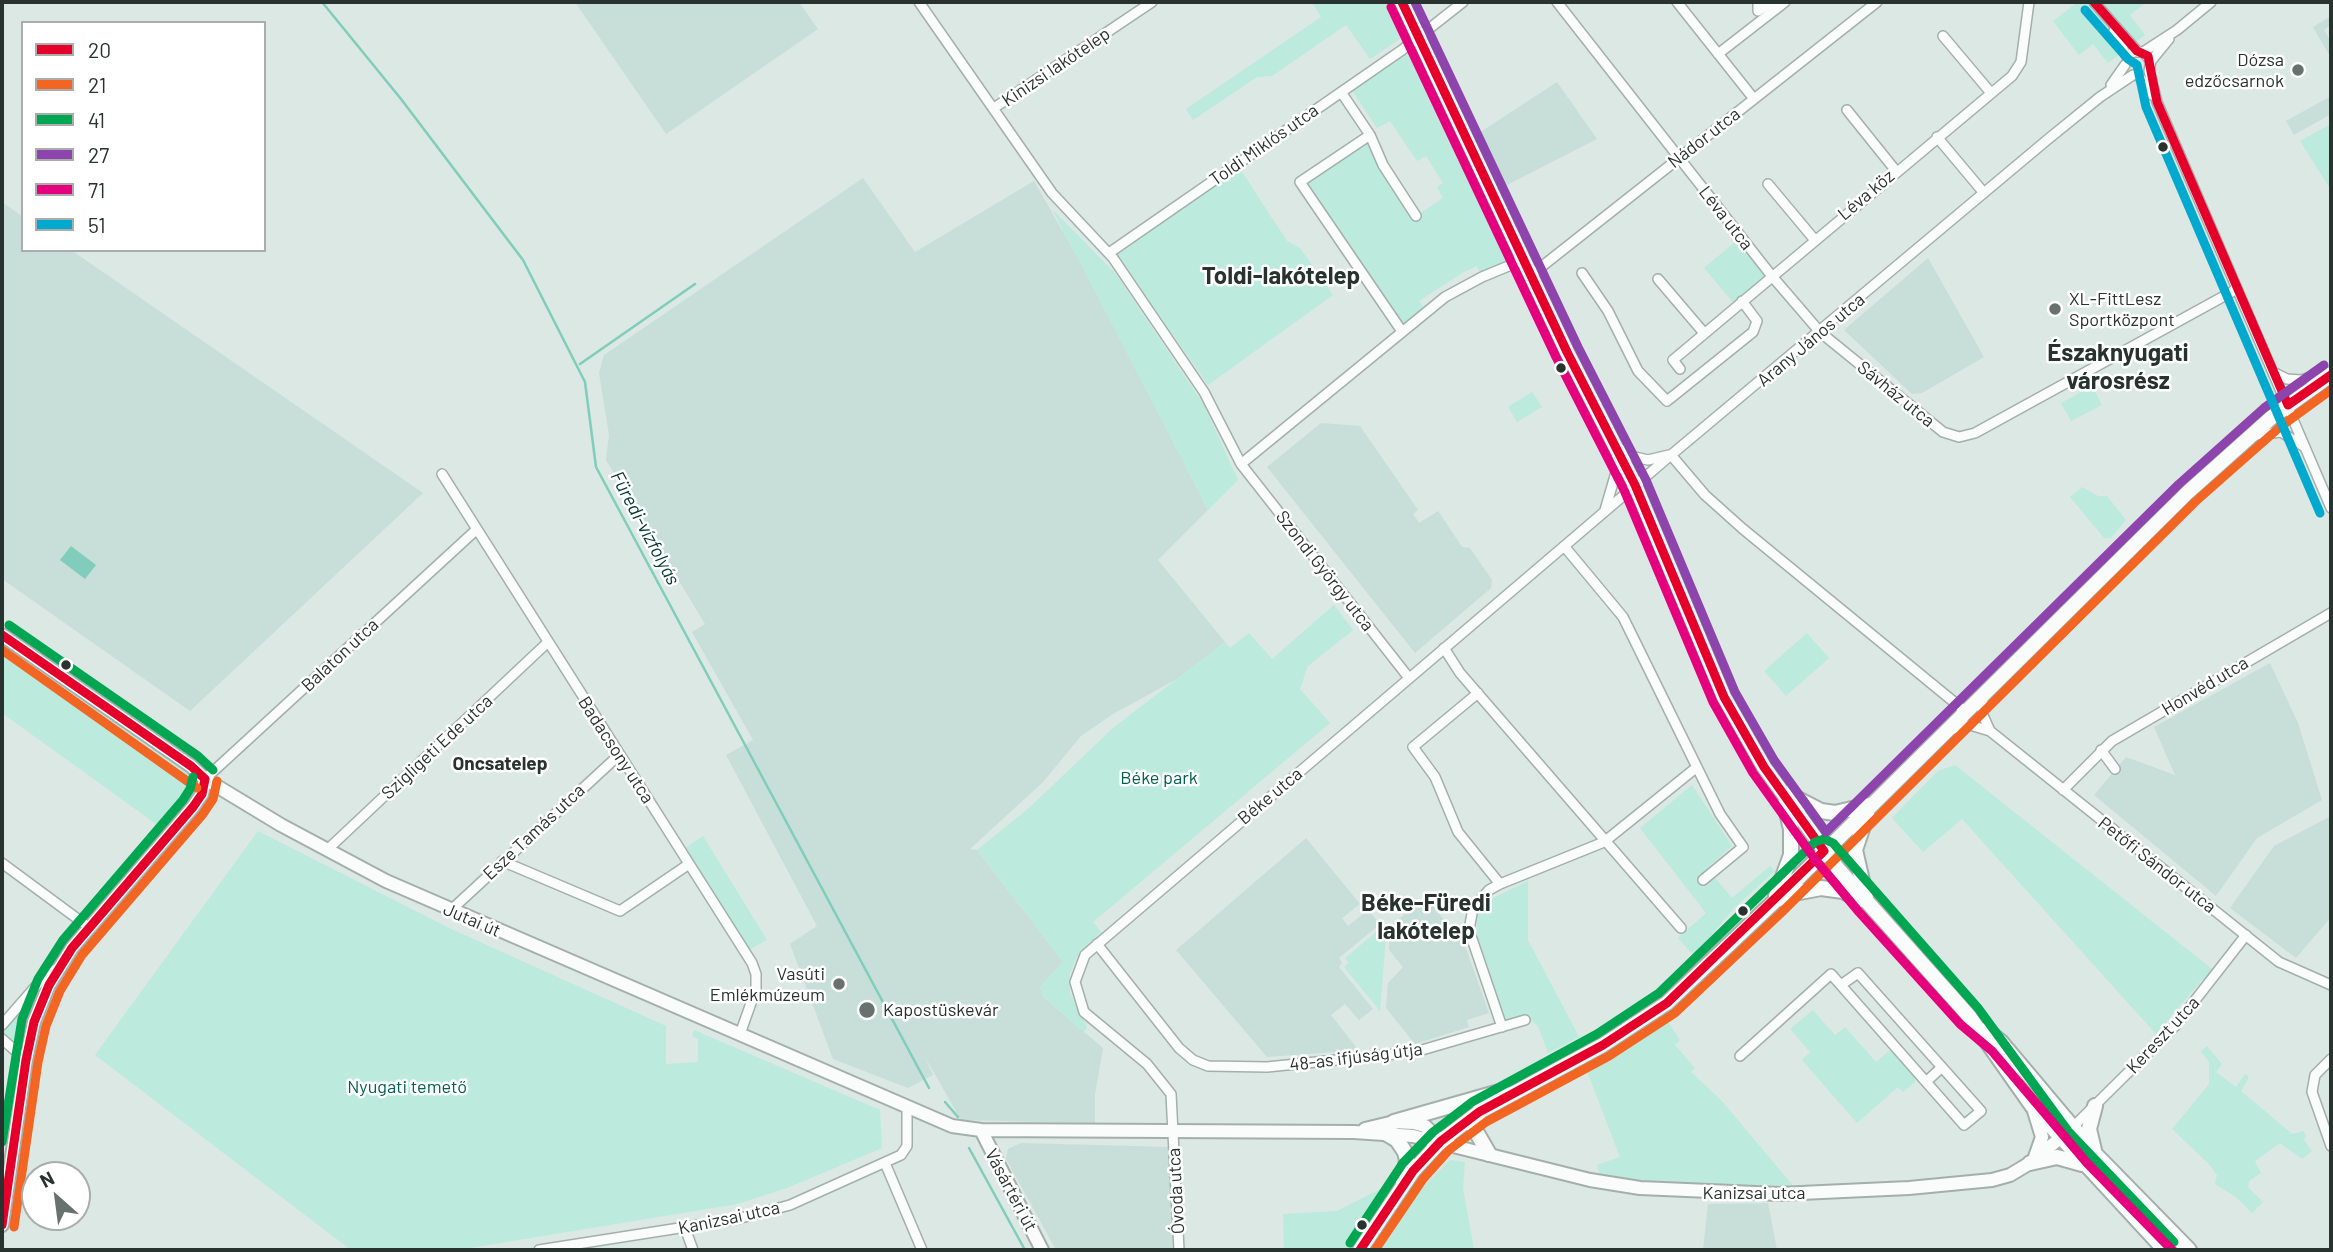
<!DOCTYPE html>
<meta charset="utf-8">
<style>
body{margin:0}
#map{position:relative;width:2333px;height:1252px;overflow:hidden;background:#dbe8e4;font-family:Barlow,sans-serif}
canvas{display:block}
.frame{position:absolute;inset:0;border:4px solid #28322f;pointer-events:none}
.legend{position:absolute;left:21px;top:21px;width:245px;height:231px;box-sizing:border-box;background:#fff;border:2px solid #a9adac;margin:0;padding:9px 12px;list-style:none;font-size:21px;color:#28322f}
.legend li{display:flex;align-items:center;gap:14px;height:35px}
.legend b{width:35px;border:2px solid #a9adac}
.north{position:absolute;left:21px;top:1161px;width:70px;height:70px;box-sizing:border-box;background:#fff;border:2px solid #a9adac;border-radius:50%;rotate:332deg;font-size:19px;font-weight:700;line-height:28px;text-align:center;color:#28322f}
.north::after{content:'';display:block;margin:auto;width:24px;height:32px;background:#67726e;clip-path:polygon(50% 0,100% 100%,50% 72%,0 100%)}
</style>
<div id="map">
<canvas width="2333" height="1252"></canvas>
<div class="frame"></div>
<ul class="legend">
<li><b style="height:9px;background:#e4002b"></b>20</li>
<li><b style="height:9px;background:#f26522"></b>21</li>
<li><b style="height:9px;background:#00a651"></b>41</li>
<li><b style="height:9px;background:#8e44ad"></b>27</li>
<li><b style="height:9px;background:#e5007d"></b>71</li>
<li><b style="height:9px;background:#00a9ce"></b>51</li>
</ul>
<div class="north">N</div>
</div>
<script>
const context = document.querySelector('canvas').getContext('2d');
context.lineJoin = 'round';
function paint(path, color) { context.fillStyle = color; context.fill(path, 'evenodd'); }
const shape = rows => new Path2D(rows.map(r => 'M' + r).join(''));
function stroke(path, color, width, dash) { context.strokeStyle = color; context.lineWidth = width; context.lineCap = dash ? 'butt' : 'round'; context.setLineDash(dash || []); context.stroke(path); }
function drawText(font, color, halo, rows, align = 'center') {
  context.font = font + ' Barlow,sans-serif'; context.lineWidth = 5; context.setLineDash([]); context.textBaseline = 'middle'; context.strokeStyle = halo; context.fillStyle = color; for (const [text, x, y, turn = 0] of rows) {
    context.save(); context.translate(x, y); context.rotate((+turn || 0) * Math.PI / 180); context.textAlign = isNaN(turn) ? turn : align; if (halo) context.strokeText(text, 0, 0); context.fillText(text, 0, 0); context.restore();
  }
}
paint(shape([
 [575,2,799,2,818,29,666,134],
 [2331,16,2331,25,2324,30,2331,42,2331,58,2313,27],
 [1557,82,1597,139,1503,187,1479,133],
 [2331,96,2331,114,2294,135,2286,121],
 [863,178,915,252,1034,181,1090,279,1208,510,1158,560,1225,642,1177,679,1113,714,1081,736,1043,782,970,849,977,850,1063,962,1040,987,1043,997,1103,1048,1095,1094,1095,1123,961,1120,925,1057,933,1075,908,1088,833,1059,790,944,817,926,726,755,753,740,692,632,705,624,606,460,609,435,599,373,604,355],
 [2,202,23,217,23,250,71,250,423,493,190,711,2,579],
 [1928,258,1984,357,1922,393,1912,394,1844,330],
 [1321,423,1360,426,1418,510,1413,514,1419,523,1438,511,1462,547,1470,548,1492,580,1491,588,1415,653,1267,467],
 [2270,663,2298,723,2322,800,2257,838,2216,896,2094,795,2126,757,2175,775,2154,727],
 [2329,817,2331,917,2296,958,2230,908,2274,846],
 [1306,838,1360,904,1342,918,1348,926,1368,910,1380,924,1339,958,1342,963,1339,967,1373,1009,1359,1020,1345,1004,1331,1015,1356,1047,1351,1051,1267,1057,1176,950],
 [1426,897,1465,946,1489,1013,1467,1020,1469,1027,1415,1044,1386,1008,1388,983,1403,967,1389,950,1390,926],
 [1021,1143,1170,1147,1173,1250,1056,1250,1006,1159,1008,1149],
 [1768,1203,1777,1250,1703,1250,1708,1204]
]), '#c7dfd8');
paint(shape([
 [1312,2,1386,2,1401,35,1400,39,1370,59,1346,25,1272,76,1257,77,1193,120,1186,109,1321,17],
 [2071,2,2142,2,2144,4,2130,15,2145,35,2108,63,2093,44,2079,55,2053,21,2074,5],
 [1420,37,1523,260,1482,277,1477,266,1462,273,1419,301,1427,310,1401,330,1300,182,1370,135,1416,216,1443,198,1437,187,1443,183,1426,156,1417,161,1390,121,1377,128,1349,86],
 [2331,124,2331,190,2300,141],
 [1240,169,1287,241,1300,248,1333,295,1208,385,1117,255],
 [1052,209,1116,274,1204,405,1238,480,1208,510],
 [1741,237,1771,275,1736,306,1704,268],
 [2092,386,2102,405,2071,421,2061,403],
 [1532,392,1542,407,1517,422,1508,407],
 [2082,487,2098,496,2107,496,2126,520,2111,538,2104,538,2070,497],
 [1334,605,1353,630,1308,666,1300,689,1330,723,1093,922,1102,933,1077,957,1070,973,1070,993,1087,1027,1084,1032,1043,997,1040,987,1063,962,977,850,1029,808,1113,728,1225,642,1230,648,1249,633,1272,659],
 [1807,633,1829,658,1786,696,1764,671],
 [2,645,152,749,163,739,218,777,170,834,2,713],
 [1955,765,2212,969,2213,973,2207,983,2202,980,2156,1034,1962,819,1923,852,1892,818,1938,771],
 [1692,785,1732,846,1707,868,1732,898,1770,866,1775,871,1734,908,1694,956,1678,938,1706,913,1640,828],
 [258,831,449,928,666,1026,666,1064,698,1062,698,1039,692,1036,694,1030,880,1110,882,1148,787,1188,737,1204,458,1250,351,1250,95,1055],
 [703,836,767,940,745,952,681,851],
 [1528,881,1528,940,1579,1037,1548,1053,1538,1026,1524,1015,1505,1020,1476,931,1479,911,1485,902],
 [1387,923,1380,1011,1344,967,1349,963,1345,958],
 [43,982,29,1020,22,1055,2,1037,2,1029],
 [1813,1010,1835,1035,1845,1027,1876,1062,1890,1050,1915,1076,1915,1082,1903,1092,1898,1087,1857,1123,1802,1060,1810,1052,1790,1029],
 [1668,1022,1680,1040,1675,1045,1695,1068,1691,1072,1721,1100,1795,1188,1639,1183,1600,1175,1597,1165,1620,1157,1587,1071],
 [2207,1046,2222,1064,2216,1072,2236,1087,2245,1074,2249,1077,2241,1091,2292,1134,2303,1131,2306,1135,2304,1140,2312,1151,2302,1159,2280,1143,2255,1161,2261,1173,2249,1181,2248,1187,2263,1202,2252,1213,2236,1197,2215,1184,2217,1175,2209,1164,2172,1129,2209,1084,2209,1062,2201,1051],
 [1450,1160,1465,1162,1463,1188,1474,1250,1284,1250,1283,1214,1337,1211,1384,1187,1415,1195]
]), '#bceadd');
paint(shape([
 [71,546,96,565,85,579,60,560]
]), '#7fcdba');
stroke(shape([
 [322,2,401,99,523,260,585,382,596,467,929,1088],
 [580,364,695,284],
 [945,1102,958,1117],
 [969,1148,1025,1250]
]), '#7fcdba', 2.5);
const street = shape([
 [919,2,1052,193,1113,258,1204,392,1241,464,1409,678],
 [1557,2,1771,275,1820,332,1943,432,1959,437,1975,433,2237,289],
 [1677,2,1754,99],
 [1758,2,1758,11,1771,2],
 [2094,2,2137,51],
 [2114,31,2127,57],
 [1943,36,1991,93],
 [2143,52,2177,30,2211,2],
 [1718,54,1785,2],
 [2127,57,2133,52,2143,52,2151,61,2149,71,2157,102,2331,508],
 [2151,61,2169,39],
 [2139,76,2152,95],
 [2111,85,2125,65],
 [1341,92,1370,135,1300,182,1401,330],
 [994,108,1152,2],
 [1847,110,1896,171],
 [1370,135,1383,165,1416,216],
 [1937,137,1984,193],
 [1768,184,1814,239],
 [1109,253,1402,50,1463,2],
 [1582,273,1608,311,1638,371,1667,401,1753,332,1757,321,1742,301],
 [1531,275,1877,2],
 [1658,279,1704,333],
 [1680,369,1673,360,2012,76,2021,62,2029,2],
 [2273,372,2287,379,2301,380,2328,372],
 [2256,435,2281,432,2303,446],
 [1617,447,1631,456,1648,460,1669,455],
 [1671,455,1705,495,1743,529,1965,711],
 [1241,464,1445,297,1482,277,1523,260],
 [442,474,752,963,756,974,756,989,740,1034],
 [1605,510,1617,469,1617,455],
 [1564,546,1623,617,1720,814,1743,847,1703,880],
 [1444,648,1460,673,1681,928],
 [1478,693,1413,747,1435,777,1458,832,1500,884],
 [1983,697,1982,713,1990,731],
 [1953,729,1970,725,1990,731,2279,962,2331,985],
 [2101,750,2115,769],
 [205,779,476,530],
 [2063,790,2112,741,2331,613],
 [327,850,547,643],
 [502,861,620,911,689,864],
 [2,863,90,928],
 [450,911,619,755],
 [1097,944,1179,1048,1193,1060,1208,1066,1267,1067,1415,1052,1525,1020],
 [2,1025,43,978,56,969],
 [1502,1027,1469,930,1473,908,1489,890,1500,884,1604,842,1697,767],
 [2,1039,26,1060],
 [1740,1056,1831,974,1964,1125,1981,1111,1858,973,1841,985],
 [2331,1059,2315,1075,2312,1092,2331,1146],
 [1926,1082,1942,1067],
 [2069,1131,2175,1026,2246,935],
 [885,1163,922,1250],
 [685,1228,693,1250],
 [539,1250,737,1219,790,1205,901,1155,907,1146,907,1106],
 [1179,1250,1171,1094,1147,1064,1084,1012,1075,982,1085,955,1671,455,2047,140,2100,97,2133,75]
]);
const secondary = shape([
 [2,635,191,766,205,779,281,825,386,881,952,1126,981,1130,1354,1132,1413,1136,1590,1180,1640,1188,1779,1194,1909,1188,1992,1180,2010,1175,2030,1163,2059,1139],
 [2034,1111,2042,1137,2035,1157],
 [1365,1129,1394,1122,1414,1123,1425,1126,1441,1141],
 [981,1130,1042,1250],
 [2,1225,26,1060,34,1022,49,985,72,948,193,807,202,794,205,779]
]);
const primary = shape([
 [1402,2,1567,352,1635,485,1724,697,1764,767,1838,869,1969,1016,2033,1107,2165,1250],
 [1786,793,1821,811,1835,813,1869,805],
 [1776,896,1791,855,1791,829,1785,804],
 [1866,898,1855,850,1867,814],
 [1780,899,1789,894,1821,888,1843,891,1860,900],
 [1986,1030,2001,1042,2096,1155,2189,1250],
 [1479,1112,1474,1128,1489,1154],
 [1394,1122,1503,1091],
 [1387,1134,1397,1140,1405,1152,1407,1160,1403,1181],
 [2094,1150,2089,1129,2095,1106],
 [2030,1163,2057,1157,2082,1164],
 [1360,1250,1413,1171,1441,1141,1479,1112,1603,1045,1667,1003,1773,903,2187,493,2272,417,2331,375]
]);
stroke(street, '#a4afab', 12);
stroke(secondary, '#a4afab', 16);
stroke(primary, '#a4afab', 18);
stroke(street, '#fafcfb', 9);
stroke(secondary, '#fafcfb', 12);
stroke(primary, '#fafcfb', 14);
stroke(shape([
 [2094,2,2137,51,2148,56,2157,102,2288,405,2331,375],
 [2,635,191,766,205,779],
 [2,1225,26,1060,34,1022,49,985,72,948,193,807,202,794,205,779],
 [1360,1250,1413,1171,1441,1141,1479,1112,1603,1045,1667,1003,1824,851,1764,767,1724,697,1635,485,1567,352,1402,2]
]), '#e4002b', 9);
stroke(shape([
 [2,650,197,788],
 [14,1227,38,1062,46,1026,60,991,82,955,203,814,213,799,217,781],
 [1375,1250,1423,1179,1449,1150,1486,1122,1609,1056,1675,1013,1782,912,2195,502,2280,427,2331,390]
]), '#f26522', 9);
stroke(shape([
 [9,625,198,756,213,770],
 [2,1142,22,1019,38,979,63,940,183,800,190,789,193,777],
 [1350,1243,1403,1163,1433,1132,1472,1102,1597,1034,1659,993,1815,842,1824,839,1833,843,1978,1008,2068,1131,2174,1242]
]), '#00a651', 9);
stroke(shape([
 [1415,2,1578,347,1646,480,1735,692,1774,760,1826,832,2179,484,2264,408,2324,365]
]), '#8e44ad', 9);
stroke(shape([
 [1391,7,1556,357,1624,490,1713,702,1753,773,1814,858,1859,912,1960,1024,1992,1051,2087,1163,2172,1250]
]), '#e5007d', 9);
stroke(shape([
 [2085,10,2128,59,2137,65,2146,107,2320,513]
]), '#00a9ce', 9);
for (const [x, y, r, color] of [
 [2298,70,7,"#67726e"],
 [2163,147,6,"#28322f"],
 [2055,309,7,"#67726e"],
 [1561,368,6,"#28322f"],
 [66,665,6,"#28322f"],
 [1743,911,6,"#28322f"],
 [839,984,7,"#67726e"],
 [867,1010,9,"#67726e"],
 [1362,1225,6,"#28322f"]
]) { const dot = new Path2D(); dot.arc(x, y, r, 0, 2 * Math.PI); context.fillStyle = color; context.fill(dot); stroke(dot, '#fff', 2.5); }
drawText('18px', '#28322f', '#fff', [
 ["Dózsa",2284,60],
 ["edzőcsarnok",2284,81],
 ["XL-FittLesz",2069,299,"left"],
 ["Sportközpont",2069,320,"left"],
 ["Vasúti",825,974],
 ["Emlékmúzeum",825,995],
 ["Kapostüskevár",883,1010,"left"]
], 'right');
drawText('18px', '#28322f', '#fff', [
 ["Kinizsi lakótelep",1056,67,-34],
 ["Nádor utca",1704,138,-38],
 ["Toldi Miklós utca",1264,145,-35],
 ["Léva köz",1866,195,-40],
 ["Léva utca",1726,218,52],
 ["Arany János utca",1811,340,-40],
 ["Sávház utca",1896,394,39],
 ["Szondi György utca",1325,571,52],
 ["Balaton utca",340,655,-43],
 ["Honvéd utca",2205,686,-31],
 ["Szigligeti Ede utca",437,747,-43],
 ["Badacsony utca",616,750,57],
 ["Béke utca",1270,796,-40],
 ["Esze Tamás utca",534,832,-43],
 ["Petőfi Sándor utca",2157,865,38],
 ["Jutai út",472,920,23],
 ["Kereszt utca",2163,1035,-47],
 ["48-as ifjúság útja",1356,1057,-7],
 ["Vásártéri út",1011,1190,62],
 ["Óvoda utca",1176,1191,-93],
 ["Kanizsai utca",1754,1193],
 ["Kanizsai utca",729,1218,-12]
]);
drawText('18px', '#00604f', '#fff', [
 ["Béke park",1159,778],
 ["Nyugati temető",407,1087]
]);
drawText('italic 19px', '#03372d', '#fff', [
 ["Füredi-vízfolyás",645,528,62]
]);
drawText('bold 19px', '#28322f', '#fff', [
 ["Oncsatelep",500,764]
]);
drawText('bold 24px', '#28322f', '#fff', [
 ["Toldi-lakótelep",1281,276],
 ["Északnyugati",2118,353],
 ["városrész",2118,381],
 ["Béke-Füredi",1426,903],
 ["lakótelep",1426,931]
]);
</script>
